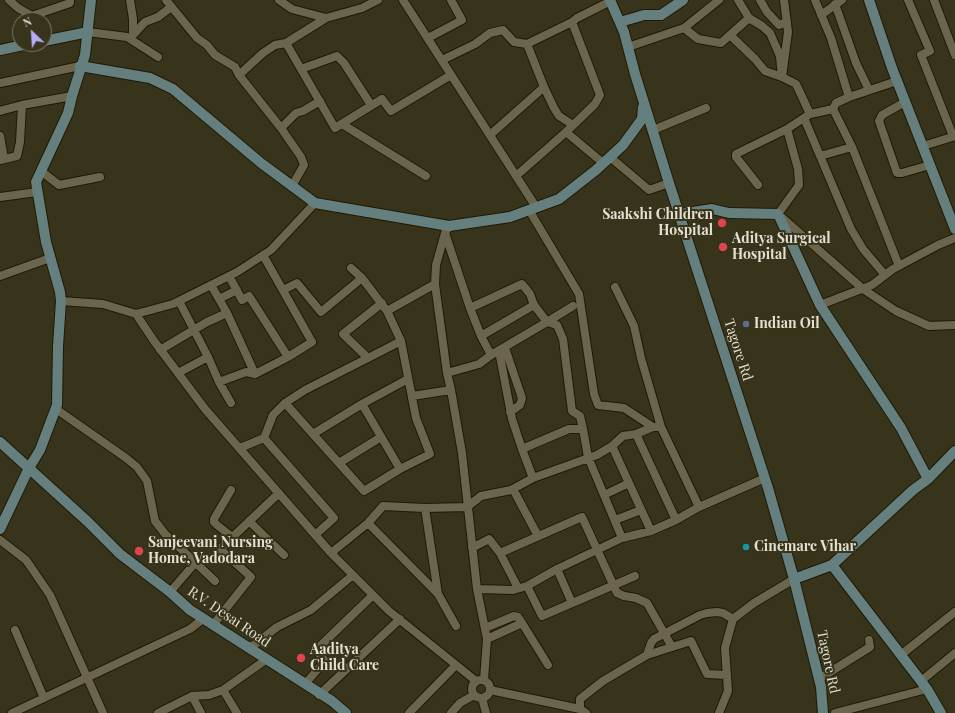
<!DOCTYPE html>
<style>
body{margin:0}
#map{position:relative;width:955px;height:713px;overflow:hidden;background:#38331b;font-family:"Playfair Display",serif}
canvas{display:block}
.north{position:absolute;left:12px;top:12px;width:40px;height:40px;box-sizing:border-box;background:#38331b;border:1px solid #7c7864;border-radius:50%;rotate:335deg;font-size:11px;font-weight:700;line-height:16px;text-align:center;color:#e3e0d2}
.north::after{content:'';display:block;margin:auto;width:14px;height:18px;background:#b4acf9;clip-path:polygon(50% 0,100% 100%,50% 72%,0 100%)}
</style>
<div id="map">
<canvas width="955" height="713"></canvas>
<div class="north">N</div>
</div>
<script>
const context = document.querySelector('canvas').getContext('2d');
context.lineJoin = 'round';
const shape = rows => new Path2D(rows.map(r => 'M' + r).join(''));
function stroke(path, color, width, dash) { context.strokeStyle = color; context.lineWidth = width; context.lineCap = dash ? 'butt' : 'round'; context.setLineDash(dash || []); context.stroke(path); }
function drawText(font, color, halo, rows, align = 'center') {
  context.font = font + ' "Playfair Display",serif'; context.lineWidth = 4; context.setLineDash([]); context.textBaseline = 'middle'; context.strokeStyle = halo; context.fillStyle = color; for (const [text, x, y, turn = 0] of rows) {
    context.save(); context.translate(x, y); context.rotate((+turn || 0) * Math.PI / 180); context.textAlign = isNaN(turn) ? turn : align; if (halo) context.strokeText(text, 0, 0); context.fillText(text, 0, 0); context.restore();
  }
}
const street = shape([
 [9,0,18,8,32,16,30,20],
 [130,0,133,19,133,35,145,22,158,17,171,7],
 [166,0,197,38,207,45,215,55,235,67,239,75,263,53,275,45,286,43],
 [279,0,292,9,326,18,362,8,378,0],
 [403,0,536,207],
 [760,0,767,12,779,25,787,22],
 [815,0,831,38,849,97,836,103,833,109,852,147,899,266],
 [908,0,930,51,921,55,953,136],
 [934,0,955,55],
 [835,4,856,63,869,90],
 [821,15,842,0],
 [32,16,70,3,70,0],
 [326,18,286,43,335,128,382,99,391,111,451,75],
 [749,18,762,26,770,33,780,56,782,77,796,84,810,114,833,109],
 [572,22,577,18,611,1],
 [684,28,698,39,721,43,749,18,738,0],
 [88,32,127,37,158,57],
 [730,35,755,59,765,71,782,77,788,32,784,0],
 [428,38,462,20,451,0],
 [628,47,684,28,719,0],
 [442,60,475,44,490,33,503,30,514,42,527,44,544,87,490,135],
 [301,69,337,56,344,63,371,105],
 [239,75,281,128,296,113,303,111,320,101],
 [0,83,80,66],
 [544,87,554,108,559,116,573,125],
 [849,97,897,81],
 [905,102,882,115,879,121,897,173,902,173,930,165],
 [0,111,22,105,72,96],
 [810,114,787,129,798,169,799,185,778,214,863,289,896,311,929,326,955,325],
 [804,118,851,229,863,249,885,275],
 [342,124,426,176],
 [281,128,301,157,304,165,292,186],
 [653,130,706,108],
 [566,132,603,163],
 [0,136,4,159],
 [923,146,955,136],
 [820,156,852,147],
 [610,157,649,190,669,183],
 [0,160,17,156,20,142,22,105],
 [41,171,59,185,100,177],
 [516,176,566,132,595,104,600,95,572,22,527,44],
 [758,185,736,157,736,154,787,129],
 [0,197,37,192],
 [529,210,579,294,594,394,598,405,624,408,653,427],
 [449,226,445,233,436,265,435,284,447,373,451,390,462,453,477,589,487,639,484,680],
 [445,233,470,308,481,336,491,355],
 [351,268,362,278,387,311,435,284],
 [0,276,50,258],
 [229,276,242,300,249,296,288,357],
 [211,285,227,313,255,374],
 [615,287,634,326,641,358,661,427,699,507],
 [283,290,297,283,321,312,362,278],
 [219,299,237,290],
 [61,301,103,304,136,314,173,304,237,272,271,250,315,203],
 [179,301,208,357,219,382,231,403],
 [382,303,343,334,368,358,401,341],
 [820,305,872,285,893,269,938,245,955,238],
 [470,308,522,284,530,294,534,305,547,322,573,306],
 [136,314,154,341,205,409,331,553,389,611,476,681],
 [481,336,534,305],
 [505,348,522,398,520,405,510,412],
 [160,350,207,322,227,313],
 [368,358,305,390,285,403,364,491,400,469,430,454,416,418,401,341,387,311],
 [178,373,208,357],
 [447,373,479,364,491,355,547,322,557,325,563,339,572,411,580,416,583,429,569,429,522,449,512,419,499,351],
 [219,382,246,372,255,374,288,357,312,342,263,255],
 [412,396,451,390],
 [362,404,400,469],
 [56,409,126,458,137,467,147,481,155,521,165,534,215,581],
 [583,429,588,457,622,538],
 [313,434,362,404,408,379],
 [636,434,676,520],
 [264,438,273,415,285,403],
 [612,446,651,531],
 [240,448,264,438,334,518,315,535],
 [522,449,533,478],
 [339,463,381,437],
 [513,489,538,536],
 [231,490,214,519,214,522,217,525,232,537],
 [604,495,629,483],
 [425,508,438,594,456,626],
 [615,520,641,510],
 [249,521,284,555],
 [368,523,438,594],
 [0,540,26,560,50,595,103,713],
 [472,548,489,539,500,553,582,517,617,593,624,596,636,598,647,603,672,647],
 [331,553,368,523,383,506,425,508,467,507,481,496,511,490,533,478,597,455,612,446,623,436,636,434,653,427,661,427],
 [500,553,518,588],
 [557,569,572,603],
 [527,586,542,616,635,576],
 [477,589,513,590,527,586,557,569,622,538,651,531,676,520,699,507,765,478],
 [170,592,195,563],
 [213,625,251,577,220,549,279,493],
 [485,628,514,616,518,617,522,623],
 [15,630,44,698],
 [487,639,522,623,548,665],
 [248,647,254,645,277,627,311,610,353,575],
 [902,654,955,612],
 [647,655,651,643,654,639,700,615,707,613,717,612,723,613,733,619],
 [819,679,870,647,869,640],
 '472 689a9 9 0 1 1 18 0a9 9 0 1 1-18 0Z',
 [921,681,955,653],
 [305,684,325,661,316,650,373,595],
 [223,690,237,713],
 [490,690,580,709,586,713],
 [319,695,400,619],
 [192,696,201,713],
 [482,698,486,713],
 [580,709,580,699,603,681,647,655,691,641,707,674,727,675],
 [12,713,190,629,203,619],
 [158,713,192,696,209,695,223,690,267,659],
 [409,713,456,665],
 [451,713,460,703,474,695],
 [719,713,728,691,725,648,733,619,754,603,794,579],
 [835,713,927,689]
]);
const secondary = shape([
 [610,0,624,32,635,74,669,183,768,488,794,579,821,687,823,713],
 [869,0,892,68,955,229],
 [620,22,644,15,661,15,683,0],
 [44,41,88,32],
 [0,50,28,44],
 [80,66,150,78,173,89,261,163,315,203,449,226,510,217,559,199,596,170,623,145,642,119,643,107],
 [680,214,712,209,729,213,778,214,820,305,901,428,928,479],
 [0,442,87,521,120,554,170,592,190,610,332,701,346,713],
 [0,529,29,468,40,450,57,405,58,346,61,301,60,292,46,242,36,182,68,113,72,96,85,55,91,0],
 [832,565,927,689,941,713],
 [794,579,832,565,913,490,928,479,955,451]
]);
stroke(street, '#1f1a04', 10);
stroke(secondary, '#1f1a04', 12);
stroke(street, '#6a654c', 8);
stroke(secondary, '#657e7e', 10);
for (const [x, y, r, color] of [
 [722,223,5,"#e0444e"],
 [723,247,5,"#e0444e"],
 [746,324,4,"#5c6f8a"],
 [746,547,4,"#0f9aa8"],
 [139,551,5,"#e0444e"],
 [301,658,5,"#e0444e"]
]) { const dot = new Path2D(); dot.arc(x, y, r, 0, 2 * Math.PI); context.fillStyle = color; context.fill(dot); stroke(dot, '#38331b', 1.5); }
drawText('bold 14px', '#e3e0d2', '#38331b', [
 ["Saakshi Children",713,215,"right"],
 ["Hospital",713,231,"right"],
 ["Aditya Surgical",732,239],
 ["Hospital",732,255],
 ["Indian Oil",754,324],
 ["Sanjeevani Nursing",148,543],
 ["Home, Vadodara",148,559],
 ["Cinemarc Vihar",754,547],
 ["Aaditya",310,650],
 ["Child Care",310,666]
], 'left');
drawText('14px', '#e3e0d2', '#38331b', [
 ["Tagore Rd",738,350,72],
 ["R.V. Desai Road",229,617,34],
 ["Tagore Rd",828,662,78]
]);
</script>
